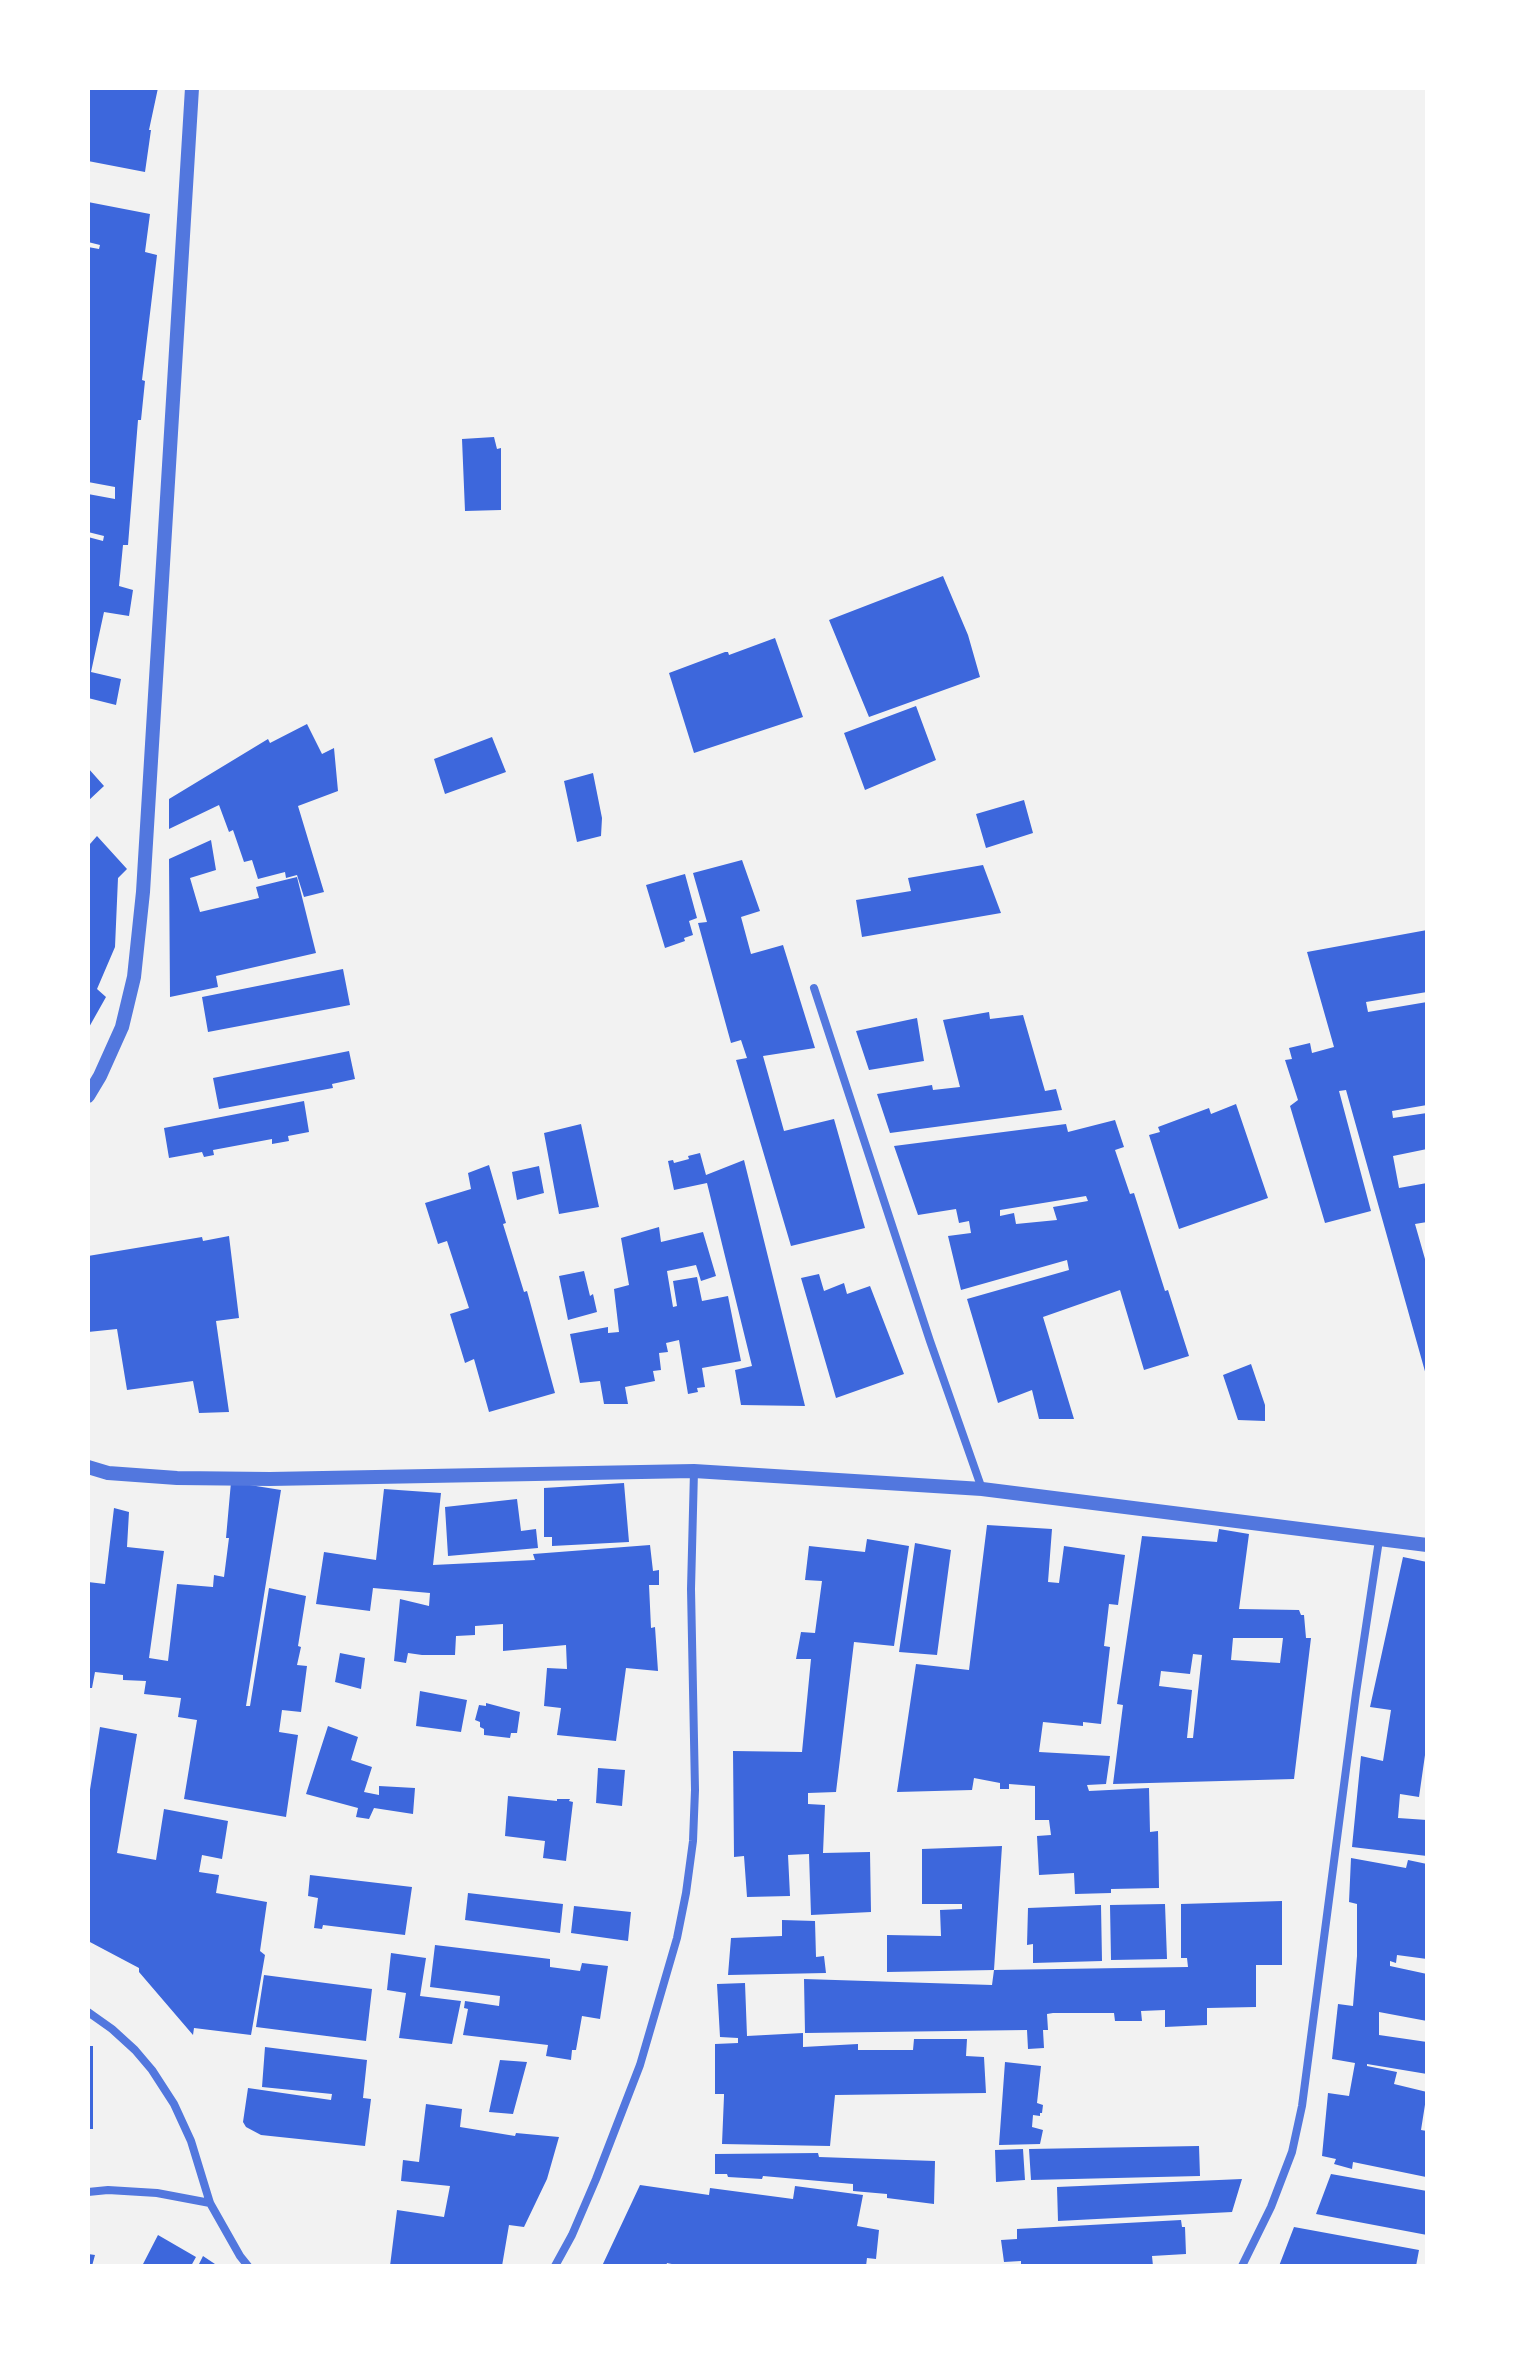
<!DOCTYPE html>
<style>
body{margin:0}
#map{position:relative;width:1515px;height:2354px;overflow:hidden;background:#f2f2f2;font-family:Overpass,sans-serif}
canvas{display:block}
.frame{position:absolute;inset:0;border:90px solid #fff;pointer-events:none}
</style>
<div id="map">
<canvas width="1515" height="2354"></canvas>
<div class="frame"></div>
</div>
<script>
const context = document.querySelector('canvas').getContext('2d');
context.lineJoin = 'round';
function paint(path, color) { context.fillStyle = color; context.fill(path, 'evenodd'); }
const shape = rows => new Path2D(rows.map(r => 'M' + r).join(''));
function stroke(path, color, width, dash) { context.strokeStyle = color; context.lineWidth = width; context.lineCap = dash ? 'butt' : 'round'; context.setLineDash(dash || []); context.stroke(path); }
paint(shape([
 [88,88,158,88,149,130,151,130,145,172,88,161],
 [88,202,150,214,145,252,157,255,142,380,145,381,141,420,138,420,128,545,123,545,119,586,133,590,129,616,104,612,91,672,121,679,116,705,88,698,88,537,103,541,104,536,88,532,88,494,115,499,115,487,88,482,88,247,99,249,100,245,88,242],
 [494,437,497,449,501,448,501,510,465,511,462,439],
 [943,576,968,635,980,677,869,717,829,620],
 [775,638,803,717,694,753,669,673,725,652,728,652,729,655],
 [916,706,936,760,865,790,844,733],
 [307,724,322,754,334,748,338,791,298,806,324,892,304,897,297,875,286,878,285,872,258,879,252,860,244,862,233,830,229,832,219,805,169,829,169,799,268,739,270,743],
 [492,737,506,772,445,794,434,759],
 [88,768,104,786,88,801],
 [593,773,602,818,601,836,577,842,564,781],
 [1024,800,1033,833,986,848,976,814],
 [97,836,127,869,118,878,115,947,97,989,106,997,88,1029,88,842,90,844],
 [211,840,216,870,190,878,200,912,259,898,256,887,297,877,316,953,216,976,218,987,170,997,169,859],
 [742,860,760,911,741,917,751,954,783,945,815,1048,763,1056,784,1131,834,1119,865,1228,791,1246,736,1060,747,1058,741,1040,731,1043,698,923,707,922,693,873],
 [983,865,1001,913,862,937,856,900,911,891,908,878],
 [685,874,697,918,689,921,693,935,684,938,685,941,665,948,646,885],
 [1427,930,1427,992,1366,1002,1368,1012,1427,1002,1427,1105,1392,1111,1393,1118,1427,1113,1427,1149,1393,1156,1399,1188,1427,1183,1427,1222,1415,1224,1425,1259,1427,1258,1426,1375,1346,1090,1339,1091,1371,1211,1325,1223,1290,1106,1298,1100,1285,1060,1292,1059,1289,1048,1310,1043,1312,1053,1334,1047,1307,952],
 [343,969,350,1005,208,1032,202,997],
 [989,1012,990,1019,1023,1015,1045,1091,1056,1089,1062,1110,890,1133,877,1094,932,1085,933,1090,960,1087,943,1020],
 [917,1018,924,1061,869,1070,856,1031],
 [349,1051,355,1079,332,1084,333,1088,219,1109,213,1078],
 [304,1101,309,1132,288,1136,289,1141,272,1144,272,1139,213,1150,214,1155,204,1157,202,1152,169,1158,164,1128],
 [1236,1104,1268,1198,1179,1229,1149,1135,1160,1132,1158,1127,1209,1108,1211,1114],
 [1115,1120,1124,1147,1115,1150,1130,1194,1134,1193,1165,1291,1168,1290,1189,1356,1144,1370,1120,1290,1043,1317,1074,1419,1039,1419,1032,1390,998,1403,967,1299,1069,1270,1067,1260,961,1290,948,1236,971,1233,969,1221,959,1223,956,1209,918,1215,894,1146,1066,1124,1068,1132],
 [1086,1196,1088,1201,1053,1207,1057,1220,1016,1224,1014,1213,1000,1216,1000,1210],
 [581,1124,599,1207,559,1214,544,1133],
 [700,1153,706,1175,744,1160,805,1406,741,1405,735,1370,752,1366,707,1183,674,1190,668,1161,673,1160,674,1163,689,1159,688,1156],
 [489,1165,506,1223,503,1224,524,1292,527,1291,555,1393,489,1412,474,1359,465,1363,450,1314,469,1308,447,1241,438,1244,425,1203,471,1189,468,1173],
 [539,1166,544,1193,517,1200,512,1172],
 [659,1227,661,1242,703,1232,716,1276,701,1281,696,1265,667,1271,673,1307,677,1306,673,1281,697,1277,702,1301,728,1296,741,1361,702,1368,705,1387,697,1388,698,1392,688,1394,679,1340,666,1343,668,1352,659,1353,661,1370,653,1371,655,1381,625,1387,628,1404,604,1404,600,1381,580,1383,570,1334,608,1327,608,1333,619,1332,614,1289,629,1285,621,1238],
 [229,1236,239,1318,216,1321,229,1412,199,1413,193,1381,127,1390,117,1329,88,1332,88,1256,202,1237,203,1241],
 [584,1271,590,1296,593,1294,597,1312,568,1320,559,1276],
 [819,1274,824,1291,844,1283,847,1294,870,1286,904,1374,836,1398,801,1278],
 [1251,1364,1265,1405,1265,1421,1238,1420,1223,1375],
 [231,1482,281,1490,246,1706,250,1706,269,1588,306,1596,298,1646,301,1647,297,1665,307,1666,301,1712,282,1710,279,1732,298,1735,286,1817,184,1799,197,1720,178,1717,181,1698,144,1694,146,1681,123,1680,123,1675,95,1672,92,1688,88,1688,88,1582,105,1584,114,1508,129,1512,127,1547,164,1551,149,1658,168,1661,177,1584,213,1587,214,1575,224,1577,229,1538,226,1538],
 [624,1483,629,1542,552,1546,552,1537,544,1537,544,1488],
 [384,1489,441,1493,433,1565,535,1560,533,1554,650,1545,653,1571,659,1570,659,1585,649,1585,651,1628,655,1627,658,1671,626,1668,616,1741,557,1735,561,1708,544,1706,547,1668,567,1669,566,1645,503,1651,503,1624,475,1626,475,1635,456,1636,455,1655,422,1655,408,1653,406,1663,394,1661,400,1599,429,1606,430,1593,373,1588,370,1611,316,1604,324,1552,376,1560],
 [517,1499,521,1531,536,1529,538,1548,448,1556,445,1507],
 [987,1525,1052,1529,1048,1582,1059,1583,1064,1546,1125,1555,1118,1605,1109,1604,1104,1646,1110,1647,1101,1724,1083,1722,1083,1726,1043,1722,1039,1752,1110,1756,1106,1784,1087,1785,1089,1791,1149,1788,1150,1832,1158,1831,1159,1888,1111,1889,1111,1893,1075,1894,1074,1873,1039,1875,1037,1836,1051,1835,1049,1820,1035,1820,1035,1786,1009,1784,1009,1789,1000,1789,1000,1783,974,1778,972,1790,897,1792,916,1664,969,1670],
 [1219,1529,1249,1534,1239,1609,1299,1610,1301,1615,1304,1615,1306,1638,1311,1638,1294,1779,1113,1784,1123,1705,1117,1704,1142,1536,1217,1542],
 [1233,1638,1283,1638,1280,1663,1231,1660],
 [1193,1654,1202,1655,1193,1738,1187,1738,1192,1690,1159,1686,1161,1671,1190,1674],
 [867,1539,909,1546,894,1646,854,1642,836,1792,808,1793,808,1804,825,1805,823,1853,870,1852,871,1912,811,1915,809,1854,788,1855,790,1896,747,1897,744,1856,734,1857,733,1751,802,1752,811,1659,796,1659,801,1632,815,1633,822,1581,805,1580,809,1546,865,1552],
 [915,1543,951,1550,937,1655,899,1652],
 [1403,1557,1427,1562,1427,1741,1419,1797,1400,1794,1398,1818,1427,1820,1427,1856,1352,1847,1361,1756,1383,1761,1391,1710,1370,1707],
 [340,1653,365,1658,361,1689,335,1682],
 [420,1691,467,1700,461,1732,416,1726],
 [486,1703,520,1712,517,1733,511,1733,510,1738,484,1735,484,1729,480,1727,480,1722,475,1720,479,1705,486,1706],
 [328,1726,358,1737,351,1760,372,1767,364,1792,379,1795,379,1786,415,1788,413,1814,374,1808,369,1819,356,1817,358,1808,306,1794],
 [100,1727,137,1734,117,1853,156,1860,164,1809,228,1821,222,1859,202,1855,199,1872,219,1875,216,1893,267,1902,260,1951,265,1955,251,2035,194,2028,193,2035,139,1972,139,1968,88,1941,88,1802],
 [598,1768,625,1770,622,1806,596,1803],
 [508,1796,557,1801,557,1799,570,1799,569,1801,573,1802,566,1861,543,1858,545,1841,505,1836],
 [1002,1846,994,1970,1188,1967,1187,1958,1181,1958,1181,1904,1282,1901,1282,1965,1256,1965,1256,2007,1207,2008,1207,2025,1165,2027,1165,2010,1141,2011,1142,2021,1115,2021,1114,2013,1053,2013,1047,2014,1048,2030,1043,2030,1044,2048,1028,2049,1027,2030,805,2033,804,1979,992,1985,994,1970,887,1972,887,1935,941,1936,940,1910,962,1909,962,1904,922,1904,922,1849],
 [1351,1858,1406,1868,1408,1860,1427,1864,1427,1959,1397,1955,1396,1963,1390,1961,1390,1966,1427,1974,1427,2021,1379,2012,1379,2035,1427,2042,1427,2074,1367,2064,1367,2066,1397,2072,1394,2084,1427,2092,1421,2130,1427,2131,1426,2177,1353,2162,1352,2169,1334,2164,1336,2159,1322,2156,1328,2093,1349,2096,1355,2063,1332,2059,1338,2004,1353,2006,1357,1956,1357,1904,1349,1902],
 [310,1875,412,1887,405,1935,323,1925,322,1929,314,1928,318,1898,308,1896],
 [468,1893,563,1904,560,1933,465,1920],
 [1165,1904,1167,1959,1111,1960,1110,1905],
 [1101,1905,1102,1961,1033,1963,1033,1944,1027,1945,1028,1908],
 [574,1906,631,1912,628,1941,571,1933],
 [782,1920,815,1921,816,1957,824,1956,826,1973,728,1975,731,1938,782,1936],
 [435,1945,550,1959,550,1967,580,1971,582,1963,608,1966,600,2019,582,2016,576,2050,572,2050,571,2060,546,2056,548,2045,463,2035,468,2009,464,2008,465,2001,499,2006,500,1996,430,1987],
 [391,1953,426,1958,420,1996,461,2001,452,2044,399,2038,406,1993,387,1990],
 [264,1975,372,1989,366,2041,256,2027],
 [745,1983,747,2036,803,2033,803,2047,858,2044,858,2050,913,2050,914,2039,967,2039,966,2056,984,2057,986,2093,835,2095,830,2146,722,2144,724,2096,724,2094,715,2094,715,2044,738,2043,738,2038,720,2037,717,1984],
 [88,2046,93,2046,93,2129,88,2129],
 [265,2047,367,2060,363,2098,371,2099,365,2146,261,2135,246,2127,243,2122,248,2088,331,2100,332,2094,262,2087],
 [500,2060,527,2062,513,2114,489,2112],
 [1005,2062,1041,2066,1037,2103,1043,2105,1042,2113,1040,2113,1040,2116,1033,2115,1032,2127,1043,2130,1040,2144,999,2145],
 [426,2104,462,2109,460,2127,515,2136,516,2133,559,2137,547,2179,524,2227,509,2225,502,2266,390,2266,397,2210,444,2217,450,2186,401,2181,403,2160,419,2162],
 [1199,2146,1200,2176,1031,2180,1029,2149],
 [1023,2149,1025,2180,996,2182,995,2150],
 [818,2153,819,2157,935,2161,934,2204,887,2198,887,2194,853,2191,853,2184,763,2176,762,2179,728,2177,727,2174,715,2174,715,2154],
 [1331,2174,1427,2191,1427,2235,1316,2214],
 [1242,2179,1232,2212,1058,2221,1057,2187],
 [640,2185,709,2195,710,2188,793,2199,795,2186,863,2195,857,2226,879,2230,876,2259,867,2258,866,2266,681,2266,667,2263,666,2266,602,2266],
 [1181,2220,1182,2227,1185,2227,1186,2254,1152,2256,1153,2266,1021,2266,1021,2261,1004,2262,1001,2240,1017,2239,1017,2229],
 [1294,2227,1419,2250,1416,2266,1279,2266],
 [158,2235,196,2257,191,2266,142,2266],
 [88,2254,95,2255,92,2266,88,2266],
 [203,2256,218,2266,198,2266]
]), '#3d67dc');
stroke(shape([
 [814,988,930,1341,982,1489],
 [88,2012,112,2029,135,2050,152,2070,174,2104,191,2141,210,2203,240,2256,248,2266],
 [88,2192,108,2190,157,2193,210,2203],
 [555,2266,572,2235,596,2179,640,2065,677,1938,686,1893,693,1841,695,1790,691,1589,694,1471],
 [1242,2266,1271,2207,1292,2152,1302,2106,1356,1693,1379,1540]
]), '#5277de', 8);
stroke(shape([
 [88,1096,100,1076,122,1027,134,977,143,892,192,88],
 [88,1467,108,1473,177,1478,270,1479,694,1471,982,1489,1427,1545]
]), '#5277de', 14);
</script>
